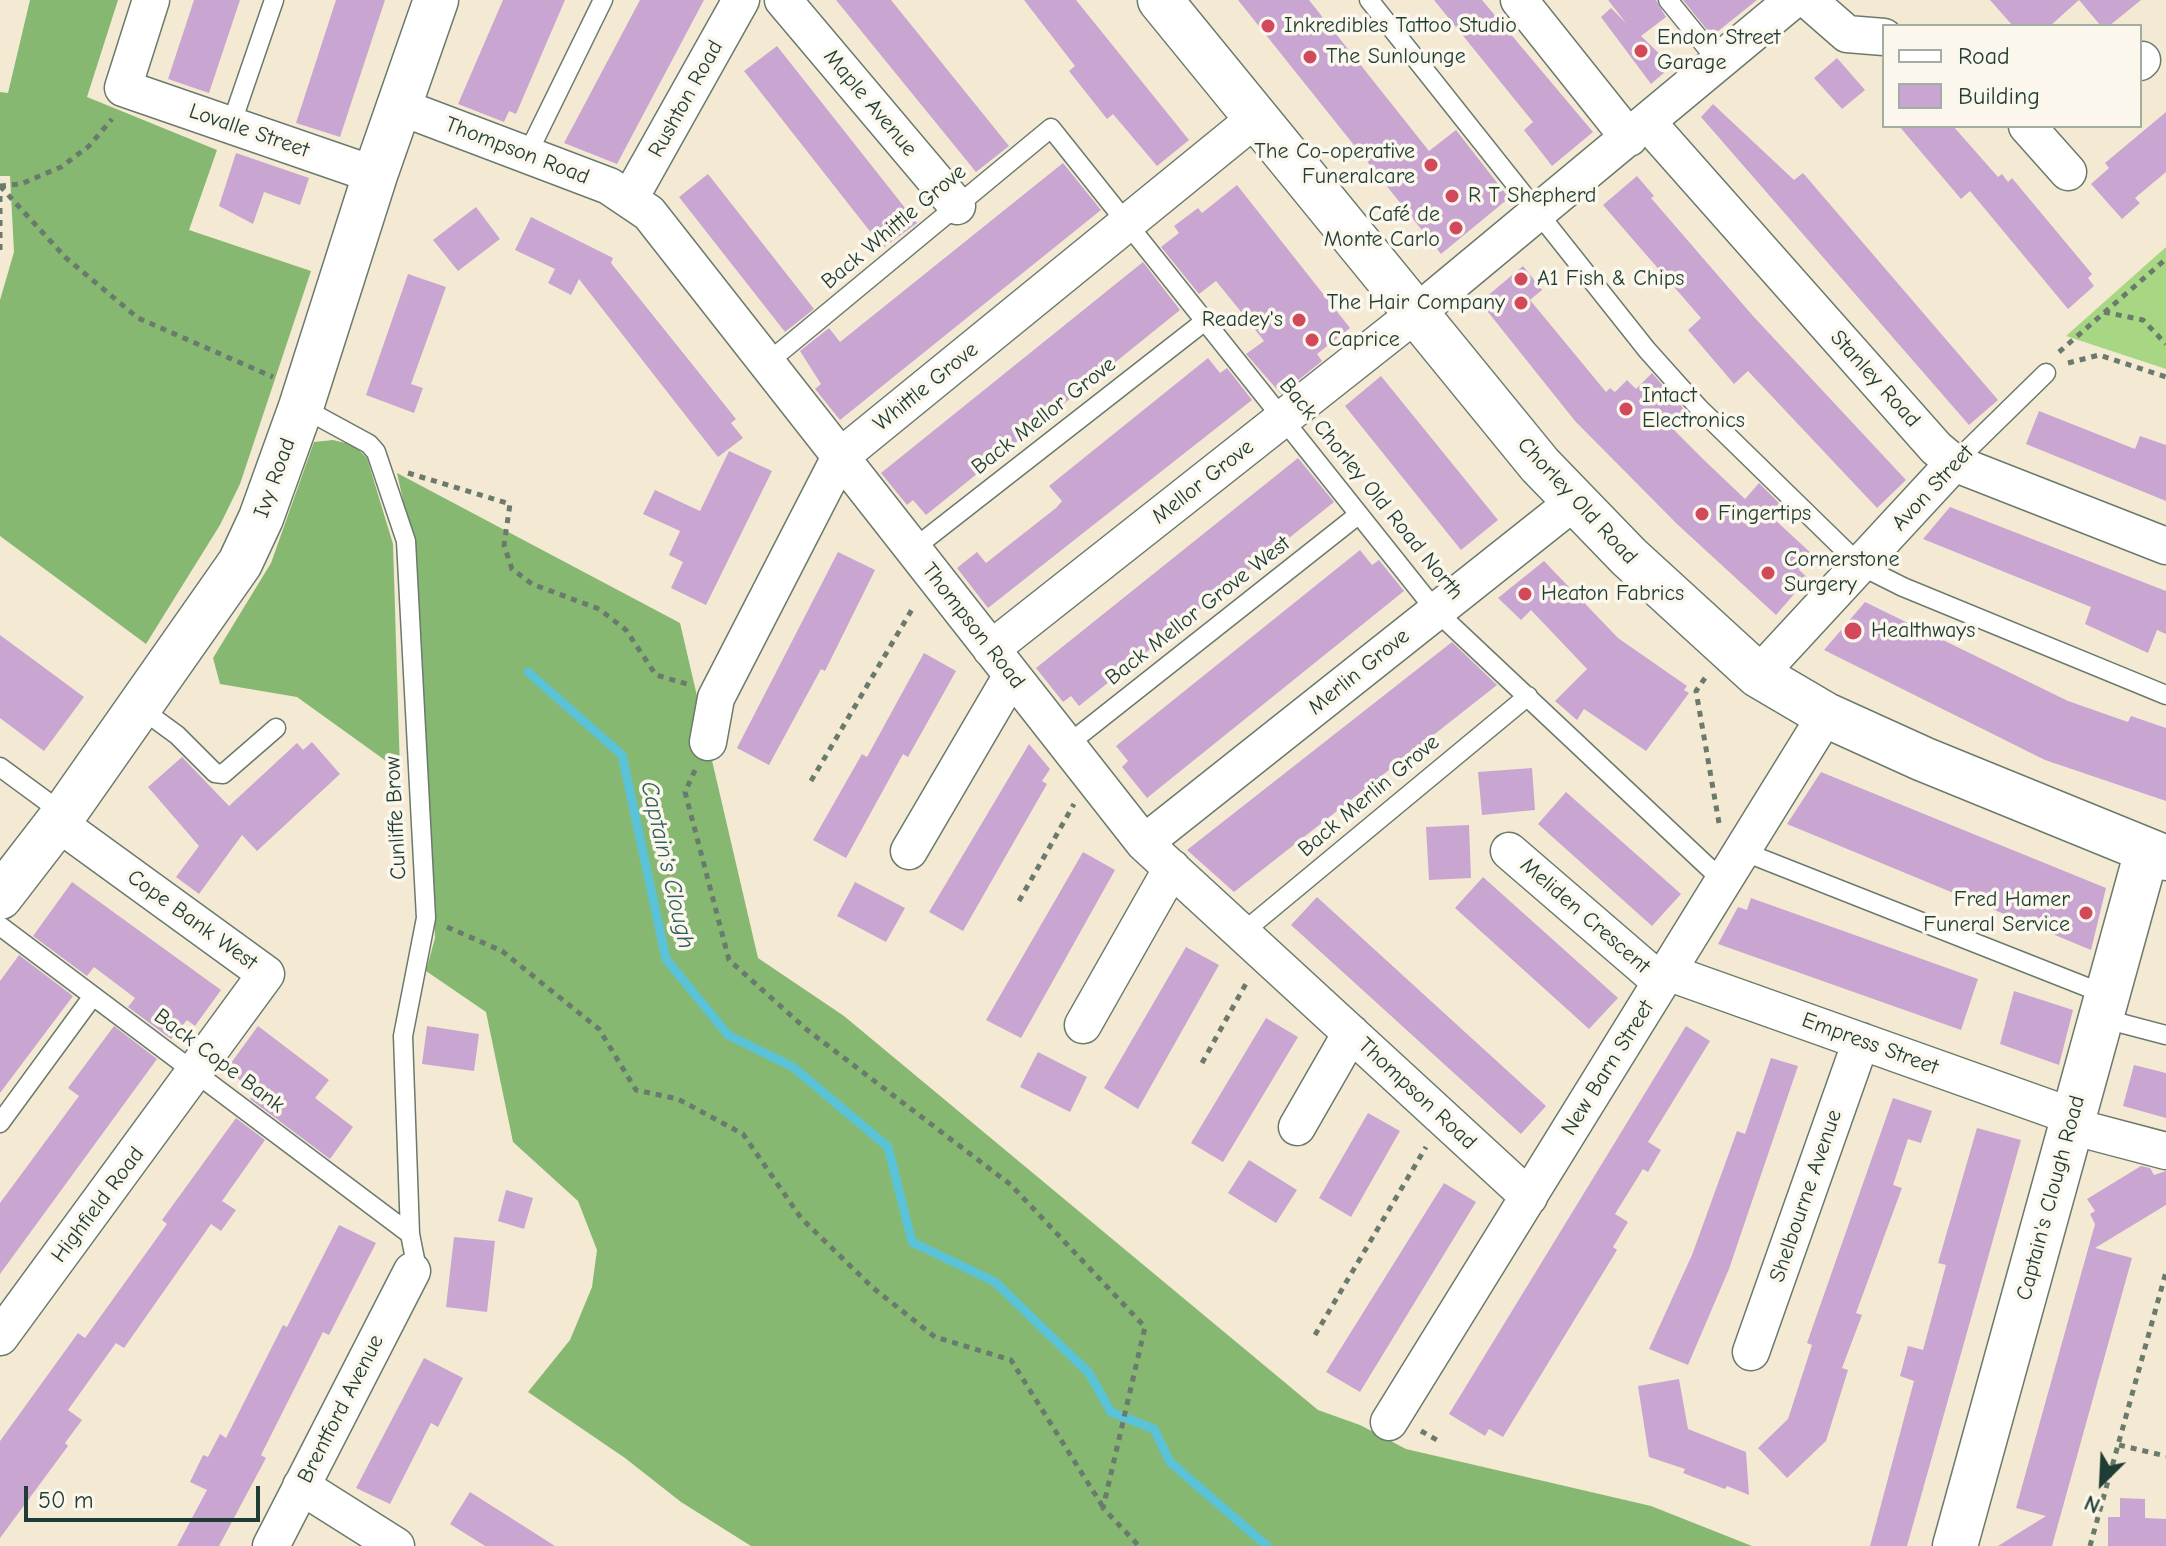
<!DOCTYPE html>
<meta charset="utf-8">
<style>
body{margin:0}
#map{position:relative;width:2166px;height:1546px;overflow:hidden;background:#f4ead3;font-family:"Comic Neue",sans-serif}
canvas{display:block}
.legend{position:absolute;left:1882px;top:24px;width:260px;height:104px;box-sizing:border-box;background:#fbf7ec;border:2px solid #a3ada2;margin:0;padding:10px 14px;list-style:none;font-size:24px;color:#1f3d34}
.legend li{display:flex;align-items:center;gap:16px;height:40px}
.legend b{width:40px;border:2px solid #a3ada2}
.north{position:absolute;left:2062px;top:1442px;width:80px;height:80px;-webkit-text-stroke:6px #fbf7ec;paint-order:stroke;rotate:204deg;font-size:22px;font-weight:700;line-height:32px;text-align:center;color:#1f3d34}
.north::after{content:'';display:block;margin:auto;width:28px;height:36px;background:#1f3d34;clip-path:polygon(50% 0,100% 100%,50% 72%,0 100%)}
.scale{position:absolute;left:24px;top:1486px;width:236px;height:36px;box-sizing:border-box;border:4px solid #1f3d34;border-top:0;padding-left:10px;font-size:24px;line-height:28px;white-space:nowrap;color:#1f3d34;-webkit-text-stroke:6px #fbf7ec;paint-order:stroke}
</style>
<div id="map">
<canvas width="2166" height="1546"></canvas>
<ul class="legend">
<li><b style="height:10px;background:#fff"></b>Road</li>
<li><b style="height:22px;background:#c8a6d1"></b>Building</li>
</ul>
<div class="north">N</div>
<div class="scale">50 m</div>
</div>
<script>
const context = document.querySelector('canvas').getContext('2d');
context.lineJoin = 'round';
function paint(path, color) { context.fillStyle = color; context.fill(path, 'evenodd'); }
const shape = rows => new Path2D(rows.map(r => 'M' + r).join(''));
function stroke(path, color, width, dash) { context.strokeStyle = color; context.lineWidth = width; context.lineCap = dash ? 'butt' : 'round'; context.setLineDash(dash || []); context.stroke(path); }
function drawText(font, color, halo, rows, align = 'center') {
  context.font = font + ' "Comic Neue",sans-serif'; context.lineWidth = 7; context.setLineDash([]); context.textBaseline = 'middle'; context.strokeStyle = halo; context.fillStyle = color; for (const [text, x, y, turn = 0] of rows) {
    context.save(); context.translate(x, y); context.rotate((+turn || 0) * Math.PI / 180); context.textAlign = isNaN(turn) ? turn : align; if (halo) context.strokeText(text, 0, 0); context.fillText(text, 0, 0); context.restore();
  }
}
paint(shape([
 [2166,247,2166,369,2066,336]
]), '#a8d784');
paint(shape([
 [30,0,118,0,87,97,217,150,189,230,311,271,240,484,220,525,146,644,0,536,0,300,14,252,10,176,0,176,0,92,8,93],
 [333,440,354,445,367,458,393,544,400,771,297,697,220,684,213,658,271,563,314,442],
 [397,473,680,623,758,958,844,1016,1318,1410,1360,1425,1406,1449,1651,1506,1752,1546,751,1546,681,1502,625,1458,528,1392,570,1340,592,1287,597,1250,578,1201,513,1142,486,1012,426,971,435,938,415,554]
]), '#86b872');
stroke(shape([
 [528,672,622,755,666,959,728,1035,793,1067,888,1147,912,1242,995,1282,1089,1373,1111,1412,1154,1429,1170,1462,1267,1546]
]), '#5bc3d7', 9);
paint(shape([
 [194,0,240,0,209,93,168,79],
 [336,0,385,0,340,137,296,123],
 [503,0,565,0,516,114,509,111,504,122,458,104],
 [640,0,704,0,617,164,564,143],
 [836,0,891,0,1009,146,976,172],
 [1024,0,1076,0,1189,140,1157,166,1113,114,1107,119,1069,71,1075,66],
 [1238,0,1309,0,1429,151,1456,130,1509,198,1441,254],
 [1434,0,1482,0,1593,132,1552,166,1524,130,1533,122],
 [1608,0,1656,0,1666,17,1641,36,1672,66,1651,84,1601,17,1611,8,1626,23],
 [1683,0,1757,0,1712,36],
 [1990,0,2141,0,2109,26,2101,26,2079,0,2050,26,2013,26],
 [777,46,917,223,883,248,744,71],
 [1837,58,1865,90,1842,109,1814,78],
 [1713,104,1794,180,1803,173,1998,400,1969,425,1701,117],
 [2166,112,2166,172,2135,198,2140,203,2122,219,2091,184,2109,168,2105,163],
 [1899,126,1953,126,1998,177,2002,174,2008,182,2012,178,2092,274,2088,278,2094,286,2068,309,1970,191,1961,199],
 [236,153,309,178,300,205,264,192,253,224,219,206],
 [1063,163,1101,210,840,420,815,389,821,384,800,351,829,328,840,342],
 [708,174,814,309,785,332,679,197],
 [1637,176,1654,196,1651,198,1753,316,1906,480,1877,508,1748,371,1734,384,1688,330,1701,318,1603,205],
 [1237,185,1350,328,1317,354,1322,361,1281,394,1246,354,1264,341,1242,313,1216,281,1199,294,1161,247,1179,233,1174,226,1198,208,1202,213],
 [476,207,500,239,458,271,433,240],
 [531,217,613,258,611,263,736,419,731,423,743,438,718,457,579,279,571,295,548,283,555,269,515,250],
 [1143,262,1180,310,926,515,913,500,907,505,881,473],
 [1523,266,1542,290,1530,300,1606,392,1610,388,1615,392,1627,380,1636,389,1652,373,1690,416,1675,431,1703,459,1745,499,1759,483,1782,506,1772,517,1813,555,1799,570,1808,578,1776,615,1677,524,1575,421,1480,302],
 [408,274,446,287,411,384,423,388,414,413,366,395],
 [1208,358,1220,373,1227,368,1252,400,988,608,957,568,977,552,986,563,1056,508,1062,501,1049,486],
 [1381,376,1498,520,1461,550,1345,406],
 [2039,411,2135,449,2140,436,2166,445,2166,501,2026,444],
 [729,451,772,471,706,605,671,588,683,562,669,555,680,531,643,514,655,490,700,511],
 [1298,458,1334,502,1079,706,1071,696,1063,702,1036,668],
 [1950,507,2166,591,2166,634,2157,630,2148,653,2085,624,2091,607,1923,539],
 [1360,550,1372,565,1379,560,1404,591,1147,798,1122,767,1128,761,1116,746],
 [838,552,875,570,825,671,821,669,769,765,737,748],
 [1544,561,1618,638,1687,686,1684,690,1689,693,1646,751,1584,709,1577,720,1555,701,1587,669,1531,610,1521,620,1498,598],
 [1865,602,2068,701,2128,722,2131,716,2166,728,2166,801,2045,760,1824,650],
 [0,635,84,697,44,751,0,718],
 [1452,642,1497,685,1234,892,1187,850],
 [924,653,956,671,908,757,903,754,846,858,813,840,862,754,867,757],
 [312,742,340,774,257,851,242,835,199,894,176,877,199,846,148,787,182,757,229,806,297,743,303,750],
 [1029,744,1050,769,1042,781,1047,784,963,931,929,912],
 [1532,768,1535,810,1482,815,1478,772],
 [1821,772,2106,888,2091,950,1787,824],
 [1566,792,1681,894,1652,926,1538,824],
 [1469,825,1471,878,1429,880,1426,827],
 [1083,852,1115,870,1021,1038,986,1020],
 [1483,877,1618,998,1589,1029,1455,908],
 [72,882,221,990,195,1026,187,1020,171,1039,128,1007,135,998,94,967,87,976,33,936],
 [855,882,905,908,886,942,837,916],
 [1317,897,1546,1106,1521,1134,1291,925],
 [1751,898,1978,979,1961,1030,1718,944,1738,907,1747,910],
 [1186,947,1219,965,1138,1109,1104,1088],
 [19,955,73,996,0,1093,0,981],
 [2014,991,2073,1010,2059,1065,2000,1044],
 [1266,1018,1298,1037,1223,1162,1191,1143],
 [114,1026,157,1059,0,1274,0,1203,79,1096,68,1088],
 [258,1026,329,1080,315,1098,353,1127,330,1159,250,1099,255,1091,226,1070],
 [427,1026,479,1034,474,1071,422,1064],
 [1686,1026,1710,1041,1648,1142,1661,1150,1648,1172,1643,1169,1615,1214,1628,1222,1613,1247,1617,1250,1503,1437,1489,1429,1485,1436,1449,1414],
 [1038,1052,1087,1077,1070,1112,1020,1087],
 [1771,1058,1798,1066,1729,1269,1688,1365,1649,1349,1692,1255,1737,1131,1745,1134],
 [2134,1065,2166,1073,2166,1118,2123,1106],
 [1893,1098,1932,1111,1921,1143,1908,1139,1893,1185,1902,1188,1856,1313,1862,1315,1842,1368,1848,1370,1826,1441,1787,1478,1758,1448,1788,1419,1812,1345,1807,1343],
 [1368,1113,1400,1131,1351,1217,1319,1198],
 [236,1118,265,1140,222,1201,236,1210,221,1231,211,1224,124,1348,116,1343,93,1375,68,1410,82,1420,65,1443,68,1446,0,1538,0,1441,78,1333,85,1338,167,1224,162,1220],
 [1977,1128,2021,1140,1907,1546,1870,1546,1914,1381,1900,1376,1908,1346,1923,1350,1946,1265,1938,1263],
 [1249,1160,1297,1190,1276,1223,1228,1193],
 [2141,1166,2150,1168,2154,1175,2166,1171,2166,1205,2095,1248,2132,1258,2052,1546,1998,1546,2046,1516,2016,1508,2095,1224,2090,1214,2095,1211,2087,1199],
 [1444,1183,1476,1202,1360,1392,1326,1372],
 [506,1190,533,1198,524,1229,498,1221],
 [339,1225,376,1243,329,1335,323,1332,261,1455,266,1458,219,1546,177,1546,207,1490,190,1482,203,1455,208,1457,220,1434,226,1438,283,1325,287,1327],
 [454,1237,495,1241,487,1312,446,1307],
 [424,1358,463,1378,438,1427,431,1423,390,1504,356,1488],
 [1679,1379,1688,1429,1746,1452,1749,1495,1727,1486,1725,1489,1683,1473,1685,1469,1649,1457,1638,1386],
 [470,1492,511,1518,555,1546,485,1546,450,1524],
 [2120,1498,2145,1499,2145,1518,2166,1519,2166,1546,2108,1546,2108,1517,2120,1517]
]), '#c8a6d1');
const service = shape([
 [1369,0,1647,350,1699,408,1861,566,1903,587,2166,695],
 [1668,0,1720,64],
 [231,125,274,0],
 [527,155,603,0],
 [767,363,1051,128,1436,611,1723,881],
 [301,407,369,444,376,452,406,541,426,918,403,1036,410,1234,415,1259,412,1271],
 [1954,463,2046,373],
 [913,549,1205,321],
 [140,708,177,735,215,773,223,774,276,728],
 [1067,745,1358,515],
 [0,767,64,814],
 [1742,851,2107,995],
 [0,926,410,1234],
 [1242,933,1528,696],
 [2101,1018,2166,1035],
 [0,1123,93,996]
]);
const minor = shape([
 [151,0,123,88,375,175],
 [783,0,957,206],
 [1519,0,1629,138],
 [1808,0,1847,34,1884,37],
 [2140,62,2142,60],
 [398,106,609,186,649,213,1144,843,1529,1197],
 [1648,123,1936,448,1954,463,2166,546],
 [2027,126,2068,172],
 [630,198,741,0],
 [991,649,1414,315,1793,0],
 [1758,675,1954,463],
 [708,742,716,698,840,457,1256,118],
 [1144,843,1575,501],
 [909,851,1012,675],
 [1509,851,1661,982],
 [1667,972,2074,1117],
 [1083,1025,1172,868],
 [2071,1126,2166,1151],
 [1297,1127,1351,1033],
 [0,1337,266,974,58,823],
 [1751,1352,1861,1041],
 [1389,1422,1826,715],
 [301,1486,396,1546],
 [271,1546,412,1271]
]);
const tertiary = shape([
 [0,897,64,814,240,563,261,518,301,407,375,175,436,0],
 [1955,1546,2147,851]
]);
const secondary = shape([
 [1160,0,1540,465,1629,557,1758,675,1826,715,1923,759,2166,858]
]);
stroke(service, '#6a7a6c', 21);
stroke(minor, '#6a7a6c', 39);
stroke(tertiary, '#6a7a6c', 47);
stroke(secondary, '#6a7a6c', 47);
stroke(shape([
 [0,186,66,258,138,318,273,377],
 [0,186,21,184,61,167,89,146,112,119],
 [0,196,0,253],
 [2104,312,2143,320,2166,344],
 [2059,352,2166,259],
 [2068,363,2099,355,2166,377],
 [408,473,510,504,504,545,512,569,532,584,599,609,626,630,656,675,687,684],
 [1705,678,1696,691,1719,823],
 [695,770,685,792,729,960,806,1029,1011,1185,1145,1327,1103,1508,1139,1546],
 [811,781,914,606],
 [1019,901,1074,804],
 [447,927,502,951,599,1029,636,1090,678,1099,743,1134,801,1218,872,1287,935,1337,1011,1360,1103,1507],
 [1202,1063,1248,980],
 [1315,1335,1426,1147],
 [1421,1431,1437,1440],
 [2119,1445,2166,1456],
 [2090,1546,2166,1272]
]), '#6a7a6c', 5, [6, 6]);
stroke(service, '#fff', 18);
stroke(minor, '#fff', 36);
stroke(tertiary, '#fff', 44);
stroke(secondary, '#fff', 44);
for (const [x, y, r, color] of [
 [1268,26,8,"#d1495b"],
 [1641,51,8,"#d1495b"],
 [1310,57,8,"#d1495b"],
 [1431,165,8,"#d1495b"],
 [1452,196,8,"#d1495b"],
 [1456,228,8,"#d1495b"],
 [1521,279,8,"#d1495b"],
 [1521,303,8,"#d1495b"],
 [1299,320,8,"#d1495b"],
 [1312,340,8,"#d1495b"],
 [1626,409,8,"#d1495b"],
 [1702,514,8,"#d1495b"],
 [1768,573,8,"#d1495b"],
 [1525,594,8,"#d1495b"],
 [1853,631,10,"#d1495b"],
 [2086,913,8,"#d1495b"]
]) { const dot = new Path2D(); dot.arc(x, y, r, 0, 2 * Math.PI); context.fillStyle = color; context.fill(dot); stroke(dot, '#fbf7ec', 3); }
drawText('22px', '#1f3d34', '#fbf7ec', [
 ["Inkredibles Tattoo Studio",1284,26],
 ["Endon Street",1657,38],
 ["Garage",1657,63],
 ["The Sunlounge",1326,57],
 ["The Co-operative",1415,152,"right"],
 ["Funeralcare",1415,177,"right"],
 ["R T Shepherd",1468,196],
 ["Café de",1440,215,"right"],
 ["Monte Carlo",1440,240,"right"],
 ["A1 Fish & Chips",1537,279],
 ["The Hair Company",1505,303,"right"],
 ["Readey's",1283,320,"right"],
 ["Caprice",1328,340],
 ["Intact",1642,396],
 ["Electronics",1642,421],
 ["Fingertips",1718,514],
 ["Cornerstone",1784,560],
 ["Surgery",1784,585],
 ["Heaton Fabrics",1541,594],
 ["Healthways",1871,631],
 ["Fred Hamer",2070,900,"right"],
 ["Funeral Service",2070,925,"right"]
], 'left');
drawText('22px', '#1f3d34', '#fbf7ec', [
 ["Rushton Road",686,99,-61],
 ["Maple Avenue",870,103,50],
 ["Lovalle Street",249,131,19],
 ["Thompson Road",517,151,21],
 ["Back Whittle Grove",894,227,-40],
 ["Stanley Road",1875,379,48],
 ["Whittle Grove",926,387,-39],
 ["Back Mellor Grove",1044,416,-38],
 ["Ivy Road",275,478,-70],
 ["Mellor Grove",1203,482,-38],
 ["Avon Street",1933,488,-47],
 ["Back Chorley Old Road North",1371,489,51],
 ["Chorley Old Road",1577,501,47],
 ["Back Mellor Grove West",1198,611,-38],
 ["Thompson Road",973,626,52],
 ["Merlin Grove",1359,672,-39],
 ["Back Merlin Grove",1369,796,-40],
 ["Cunliffe Brow",396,818,-93],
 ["Meliden Crescent",1585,916,41],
 ["Cope Bank West",192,920,36],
 ["Empress Street",1870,1044,20],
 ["Back Cope Bank",219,1061,37],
 ["New Barn Street",1608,1068,-58],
 ["Thompson Road",1417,1094,43],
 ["Shelbourne Avenue",1806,1196,-71],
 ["Captain's Clough Road",2051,1198,-75],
 ["Highfield Road",98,1205,-53],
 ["Brentford Avenue",341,1409,-63]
]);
drawText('italic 24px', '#2e5e5d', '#fbf7ec', [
 ["Captain's Clough",667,865,77]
]);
</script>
